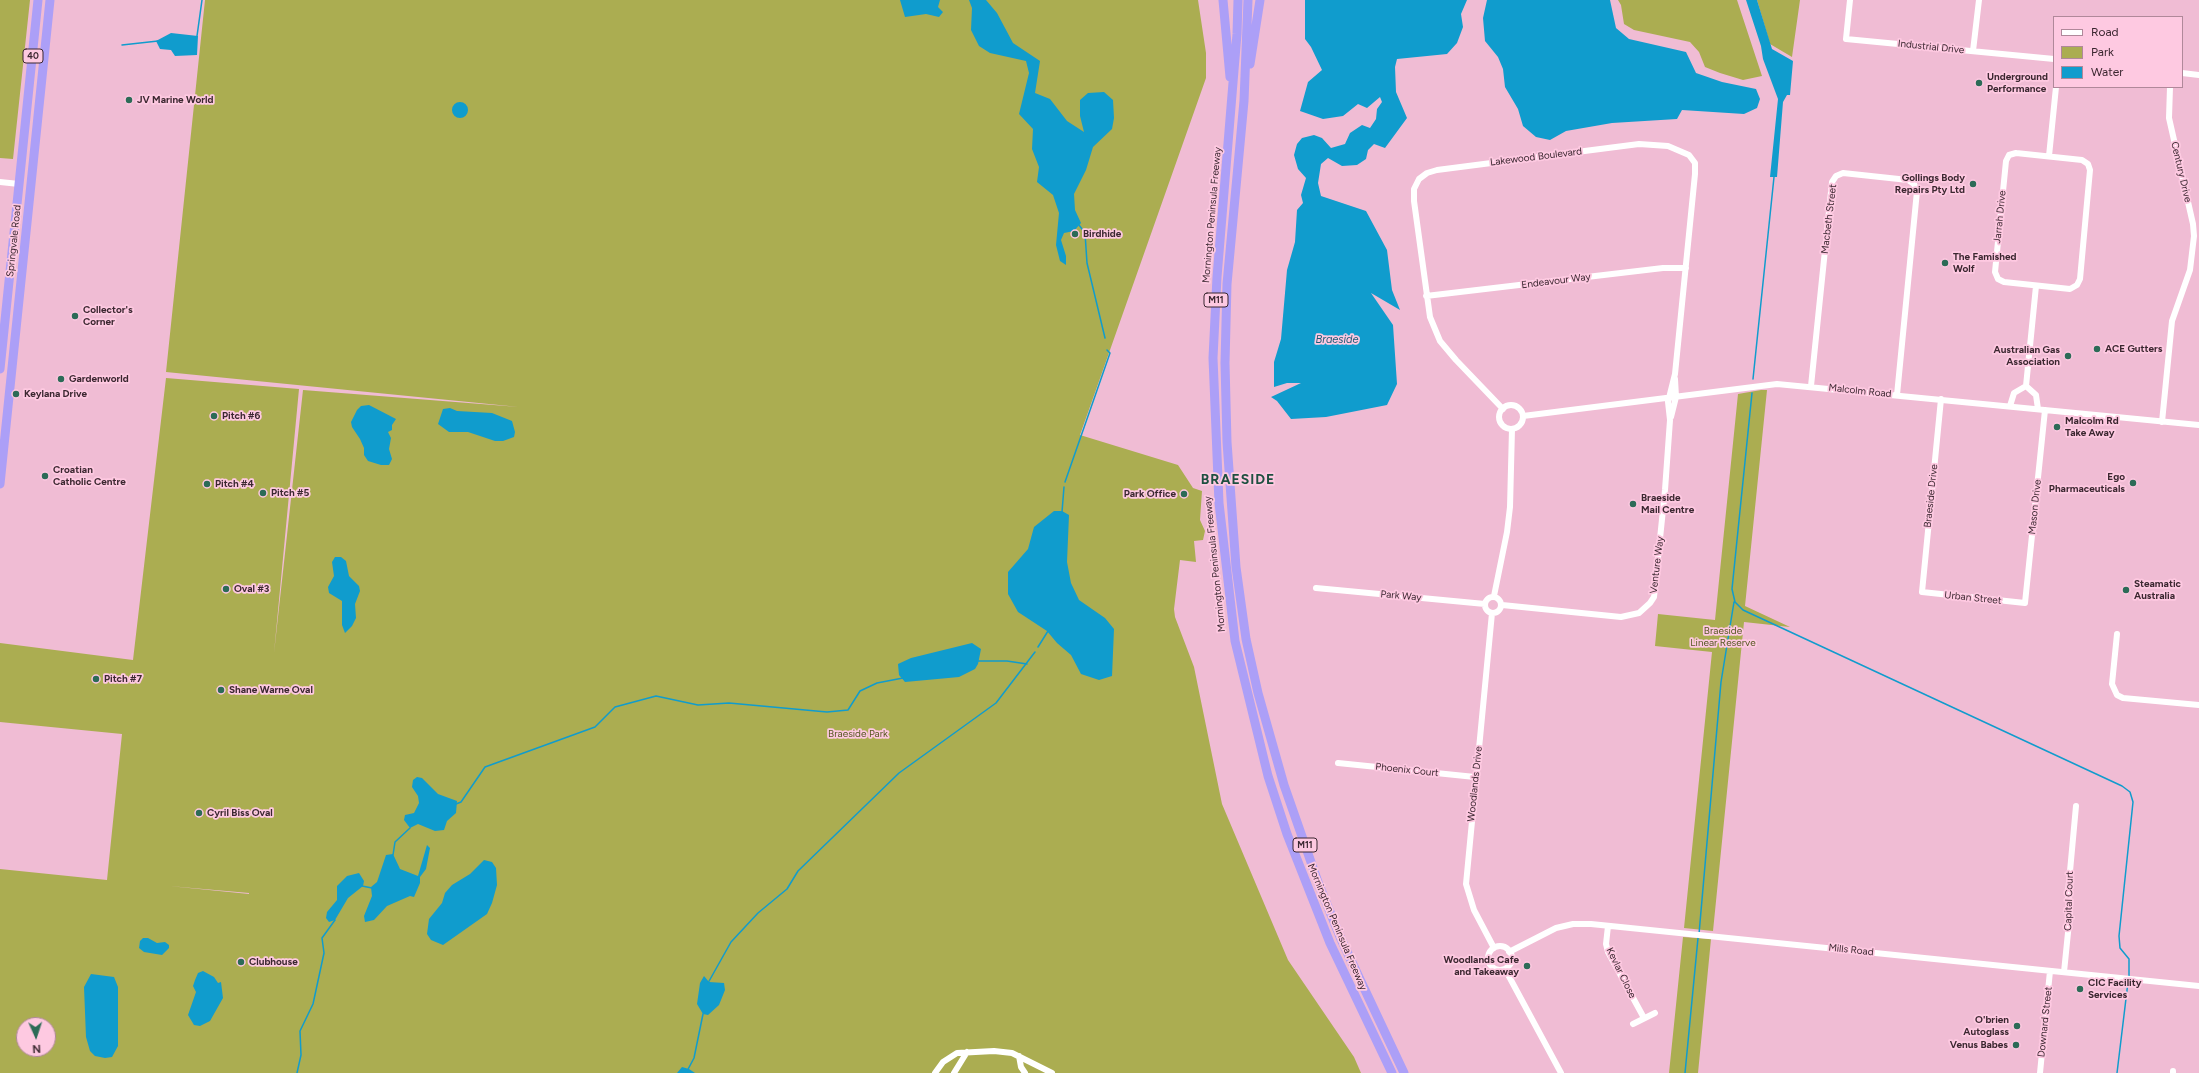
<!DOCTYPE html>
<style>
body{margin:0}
#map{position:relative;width:2199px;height:1073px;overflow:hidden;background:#f0bcd4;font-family:Figtree,sans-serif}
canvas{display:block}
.legend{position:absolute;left:2053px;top:16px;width:130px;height:72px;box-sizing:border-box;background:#fec9e1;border:1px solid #b0889a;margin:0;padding:5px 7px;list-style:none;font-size:12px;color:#3b2730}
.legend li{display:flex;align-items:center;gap:8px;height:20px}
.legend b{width:20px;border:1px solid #b0889a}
.north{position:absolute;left:16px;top:1017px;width:40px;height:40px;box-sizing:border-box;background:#fec9e1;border:1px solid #b0889a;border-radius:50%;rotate:177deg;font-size:11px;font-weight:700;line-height:16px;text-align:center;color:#3b2730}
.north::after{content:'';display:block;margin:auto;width:14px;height:18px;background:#2c6b57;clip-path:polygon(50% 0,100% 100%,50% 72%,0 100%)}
</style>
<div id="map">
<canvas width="2199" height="1073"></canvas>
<ul class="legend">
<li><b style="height:5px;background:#fff"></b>Road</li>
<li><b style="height:11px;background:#abad51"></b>Park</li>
<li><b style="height:11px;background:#109ccd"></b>Water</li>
</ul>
<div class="north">N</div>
</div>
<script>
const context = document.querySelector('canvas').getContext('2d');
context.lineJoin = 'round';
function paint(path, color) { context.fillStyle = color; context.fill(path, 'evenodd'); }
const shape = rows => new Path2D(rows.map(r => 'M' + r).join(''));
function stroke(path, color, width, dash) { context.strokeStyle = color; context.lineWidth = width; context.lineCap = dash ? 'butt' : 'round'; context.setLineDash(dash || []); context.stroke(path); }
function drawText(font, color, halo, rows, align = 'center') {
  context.font = font + ' Figtree,sans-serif'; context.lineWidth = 3.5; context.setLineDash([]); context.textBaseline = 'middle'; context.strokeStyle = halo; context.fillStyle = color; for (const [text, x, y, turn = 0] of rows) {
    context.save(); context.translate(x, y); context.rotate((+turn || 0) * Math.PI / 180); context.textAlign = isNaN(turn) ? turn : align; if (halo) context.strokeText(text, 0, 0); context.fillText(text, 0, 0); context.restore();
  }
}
paint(shape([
 [0,0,30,0,13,159,0,158],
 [205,0,1198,0,1206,53,1206,78,1080,435,1178,465,1193,488,1202,491,1200,520,1205,531,1203,540,1194,541,1196,562,1180,560,1174,609,1175,617,1194,667,1222,804,1288,960,1354,1057,1361,1073,0,1073,0,869,107,880,122,734,0,722,0,643,133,660,166,378,299,389,274,653,303,390,519,407,166,372],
 [169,886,249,893,249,894],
 [24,1025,48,1025,48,1049,24,1049],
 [1618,0,1737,0,1762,76,1743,80,1720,73,1705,67,1699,52,1690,42,1634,30,1624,24,1621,5],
 [1757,0,1800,0,1792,57,1770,44],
 [1761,390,1767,390,1745,606,1790,627,1744,622,1713,931,1684,928,1712,652,1655,646,1658,614,1715,620,1738,394],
 [1683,937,1711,939,1698,1073,1669,1073]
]), '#abad51');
paint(shape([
 [900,0,940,0,938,7,943,12,939,17,926,14,905,17],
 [969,0,986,0,997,13,1013,43,1040,61,1035,93,1050,99,1067,121,1084,132,1080,116,1080,100,1088,93,1104,92,1113,100,1114,118,1112,129,1093,147,1086,170,1074,194,1075,210,1081,223,1074,231,1064,233,1061,240,1066,256,1066,265,1060,261,1056,245,1059,213,1053,195,1037,182,1039,167,1032,149,1033,129,1019,114,1029,73,1026,61,990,53,979,46,971,30,972,8],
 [1305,0,1467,0,1461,14,1463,27,1457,43,1447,54,1397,59,1395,67,1396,92,1407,118,1385,148,1374,144,1368,150,1366,159,1357,165,1342,166,1328,158,1321,164,1318,183,1321,196,1366,211,1387,250,1392,290,1400,310,1371,293,1393,325,1397,384,1387,405,1326,417,1291,419,1277,401,1271,397,1301,383,1287,383,1274,387,1274,362,1281,339,1287,270,1295,242,1297,210,1303,203,1301,195,1306,178,1298,169,1294,155,1297,144,1302,138,1314,135,1322,138,1331,148,1345,144,1350,133,1362,125,1370,128,1376,119,1377,109,1382,102,1380,97,1367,108,1358,104,1343,116,1323,119,1300,111,1308,82,1322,70,1311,47,1305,39],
 [1487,0,1610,0,1616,28,1629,39,1686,52,1696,73,1722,82,1756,89,1760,99,1757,108,1744,114,1682,110,1677,119,1612,123,1566,131,1550,140,1536,137,1523,126,1518,109,1505,87,1503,69,1498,57,1485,41,1483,18],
 [1746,0,1757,0,1772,49,1793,61,1790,95,1787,95,1783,102,1777,177,1770,177,1778,99,1763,59,1761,46],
 [171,33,198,36,197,55,175,56,171,50,160,49,156,41],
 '452 110a8 8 0 1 1 16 0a8 8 0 1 1-16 0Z',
 [369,405,396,419,392,425,392,430,388,432,391,438,389,449,392,459,389,465,381,465,368,461,364,455,364,448,360,439,352,427,351,422,357,410,361,406],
 [450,408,457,411,492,413,512,421,515,432,514,437,503,441,495,441,468,432,449,432,438,424,443,409],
 [1054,511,1062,511,1069,515,1067,562,1071,583,1079,600,1105,618,1114,629,1112,676,1099,680,1081,674,1071,655,1057,643,1047,631,1018,612,1008,594,1008,572,1028,549,1034,527],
 [335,557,341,557,346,561,349,576,359,586,360,591,355,604,356,618,352,626,345,633,342,625,342,601,329,593,328,587,334,576,332,562],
 [972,643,981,649,978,664,975,669,959,677,905,682,899,675,898,664,911,658],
 [417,777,422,778,438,794,457,801,456,813,447,821,444,830,435,831,418,824,410,828,404,820,405,815,414,813,419,803,418,796,412,787,413,780],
 [427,845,430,848,426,869,420,877,420,883,414,897,410,896,387,906,374,920,365,922,364,916,372,896,371,887,377,882,386,855,393,854,400,869,418,876],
 [484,860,492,862,496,868,497,885,492,903,487,914,443,945,431,940,427,934,429,919,442,903,445,893,452,885,470,874],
 [359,873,364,881,363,886,348,898,335,920,329,922,326,918,327,912,337,900,337,886,347,876],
 [143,938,148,938,157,943,165,942,169,945,169,948,162,955,144,952,139,948,140,941],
 [203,971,214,977,218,983,221,982,223,998,210,1021,200,1026,194,1025,188,1015,196,992,193,986,195,980,198,973],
 [91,974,114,977,118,987,118,1046,112,1057,105,1058,95,1056,90,1051,86,1037,84,987],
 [704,976,709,982,724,983,725,990,719,1005,708,1015,703,1014,697,1004,700,983],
 [682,1067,689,1069,695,1073,677,1073]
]), '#109ccd');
stroke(shape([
 [197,36,202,0],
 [122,45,158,41],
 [1079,225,1085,233,1087,263,1105,338],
 [1753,379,1774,177],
 [1752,393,1732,589,1735,602,1743,610,2122,786,2130,792,2133,802,2119,936,2120,948,2129,959,2129,978],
 [1065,482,1110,353,1107,350],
 [1062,512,1064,487],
 [1038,647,1048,631],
 [977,661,1007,661,1027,664],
 [456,804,461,802,485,767,595,727,615,707,656,696,698,705,729,703,827,712,848,710,860,691,877,683,903,678],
 [393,855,395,842,410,828],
 [362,886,372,888],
 [1699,934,1721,682,1734,602],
 [708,983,731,942,758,913,787,889,798,871,899,773,996,703,1035,652],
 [297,1073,301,1055,300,1031,313,1004,324,953,322,938,335,920],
 [686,1073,694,1058,703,1014],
 [1685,1073,1698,938],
 [2117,1073,2128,982]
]), '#109ccd', 1.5);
stroke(shape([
 [1850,0,1846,39,2054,59],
 [1973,51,1979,0],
 [2182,73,2199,75],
 [2016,153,2082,160,2088,164,2090,170,2080,279,2077,285,2070,289,2004,282,1998,279,1995,272,2006,161,2009,155,2016,153],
 [2049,156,2056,87],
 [0,182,19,184],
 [1426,296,1663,268,1686,268],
 [1811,386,1832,182,1836,176,1843,173,1908,180,1914,184,1917,191,1897,395],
 [2026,386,2036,286],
 [1941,399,1922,592,2025,603,2045,410],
 '1499 417a12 12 0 1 1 24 0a12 12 0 1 1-24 0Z',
 [2010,406,2014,393,2026,386,2036,395,2038,409],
 [1523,416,1777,384,2199,425],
 [1671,417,1676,397,1675,379],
 [2162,422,2172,321,2190,270,2194,236,2193,224,2169,118,2170,87],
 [1316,588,1485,604],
 [1494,596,1507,532,1510,507,1512,429],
 '1485 605a8 8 0 1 1 16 0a8 8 0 1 1-16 0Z',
 [1502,605,1621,617,1639,613,1650,603,1654,597,1665,490,1670,420,1668,402,1675,374,1695,174,1695,163,1689,155,1668,146,1639,144,1437,170,1427,173,1419,179,1414,189,1414,201,1430,317,1440,341,1456,360,1503,409],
 [1492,613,1466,884,1474,910,1494,948],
 [2117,634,2112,684,2117,695,2123,698,2199,705],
 [1338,763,1475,777],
 [1608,926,1606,944,1608,952,1644,1018],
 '1488 958a12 12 0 1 1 24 0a12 12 0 1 1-24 0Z',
 [1509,952,1556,928,1573,924,1591,924,2199,986],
 [1505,969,1561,1073],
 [2064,972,2070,913,2068,893,2076,806],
 [1633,1024,1655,1013],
 [1019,1056,1021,1067,1025,1073],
 [935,1073,943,1062,957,1053,994,1051,1012,1053,1052,1073],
 [954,1073,967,1052],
 [2040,1073,2050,971],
 [2173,1073,2173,1071]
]), '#fff', 6);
stroke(shape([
 [1223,0,1230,77],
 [1238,0,1237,34,1217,277,1213,358,1219,503,1235,641,1268,776,1287,834,1330,943,1392,1073],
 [1248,0,1244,101,1227,284,1225,363,1227,442,1236,567,1246,639,1258,693,1284,785,1319,885,1341,939,1404,1073],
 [1250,64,1260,0],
 [0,369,38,0],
 [0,484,50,0]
]), '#ac9ff7', 9);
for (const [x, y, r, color] of [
 [1979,83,4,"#2c6b57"],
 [129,100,4,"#2c6b57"],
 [1973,184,4,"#2c6b57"],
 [1075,234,4,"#2c6b57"],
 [1945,263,4,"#2c6b57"],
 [75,316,4,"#2c6b57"],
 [2097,349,4,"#2c6b57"],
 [2068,356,4,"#2c6b57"],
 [61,379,4,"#2c6b57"],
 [16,394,4,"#2c6b57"],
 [214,416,4,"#2c6b57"],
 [2057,427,4,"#2c6b57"],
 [45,476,4,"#2c6b57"],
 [2133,483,4,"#2c6b57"],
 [207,484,4,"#2c6b57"],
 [263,493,4,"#2c6b57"],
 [1184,494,4,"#2c6b57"],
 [1633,504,4,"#2c6b57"],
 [226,589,4,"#2c6b57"],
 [2126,590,4,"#2c6b57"],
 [96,679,4,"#2c6b57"],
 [221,690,4,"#2c6b57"],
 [199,813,4,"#2c6b57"],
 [241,962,4,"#2c6b57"],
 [1527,966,4,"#2c6b57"],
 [2080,989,4,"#2c6b57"],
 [2017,1026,4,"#2c6b57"],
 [2016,1045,4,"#2c6b57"]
]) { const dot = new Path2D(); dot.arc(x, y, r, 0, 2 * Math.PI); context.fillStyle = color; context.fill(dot); stroke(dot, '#fec9e1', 1.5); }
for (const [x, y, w] of [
 [33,56,20],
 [1216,300,24],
 [1305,845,24]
]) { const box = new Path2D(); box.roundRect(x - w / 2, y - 7, w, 14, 3); context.fillStyle = '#fec9e1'; context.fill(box); stroke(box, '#3b2730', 1); }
drawText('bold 9px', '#3b2730', null, [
 ["40",33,56],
 ["M11",1216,300],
 ["M11",1305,845]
]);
drawText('10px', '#3b2730', '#fec9e1', [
 ["Industrial Drive",1931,47,6],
 ["Lakewood Boulevard",1536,157,-7],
 ["Century Drive",2181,172,77],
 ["Mornington Peninsula Freeway",1212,215,-85],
 ["Jarrah Drive",2000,217,-84],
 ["Macbeth Street",1829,219,-83],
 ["Springvale Road",14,241,-84],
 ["Endeavour Way",1556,281,-7],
 ["Malcolm Road",1860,391,6],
 ["Braeside Drive",1931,496,-84],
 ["Mason Drive",2035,507,-84],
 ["Mornington Peninsula Freeway",1215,564,-96],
 ["Venture Way",1657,565,-83],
 ["Park Way",1401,596,5],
 ["Urban Street",1973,598,6],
 ["Phoenix Court",1407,770,6],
 ["Woodlands Drive",1475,784,-84],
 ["Capital Court",2069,901,-88],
 ["Mornington Peninsula Freeway",1337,927,67],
 ["Mills Road",1851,950,6],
 ["Kevlar Close",1621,973,64],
 ["Downard Street",2045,1022,-84]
]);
drawText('bold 10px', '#3b2730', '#fec9e1', [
 ["Underground",1987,77],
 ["Performance",1987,89],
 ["JV Marine World",137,100],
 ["Gollings Body",1965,178,"right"],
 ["Repairs Pty Ltd",1965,190,"right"],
 ["Birdhide",1083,234],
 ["The Famished",1953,257],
 ["Wolf",1953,269],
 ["Collector's",83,310],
 ["Corner",83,322],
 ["ACE Gutters",2105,349],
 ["Australian Gas",2060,350,"right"],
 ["Association",2060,362,"right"],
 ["Gardenworld",69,379],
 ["Keylana Drive",24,394],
 ["Pitch #6",222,416],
 ["Malcolm Rd",2065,421],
 ["Take Away",2065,433],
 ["Croatian",53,470],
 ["Catholic Centre",53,482],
 ["Ego",2125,477,"right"],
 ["Pharmaceuticals",2125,489,"right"],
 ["Pitch #4",215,484],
 ["Pitch #5",271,493],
 ["Park Office",1176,494,"right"],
 ["Braeside",1641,498],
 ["Mail Centre",1641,510],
 ["Steamatic",2134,584],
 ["Australia",2134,596],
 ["Oval #3",234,589],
 ["Pitch #7",104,679],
 ["Shane Warne Oval",229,690],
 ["Cyril Biss Oval",207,813],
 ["Woodlands Cafe",1519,960,"right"],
 ["and Takeaway",1519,972,"right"],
 ["Clubhouse",249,962],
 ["CIC Facility",2088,983],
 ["Services",2088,995],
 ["O'brien",2009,1020,"right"],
 ["Autoglass",2009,1032,"right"],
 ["Venus Babes",2008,1045,"right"]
], 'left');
drawText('10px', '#575822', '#fec9e1', [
 ["Braeside",1723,631],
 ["Linear Reserve",1723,643],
 ["Braeside Park",858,734]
]);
drawText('italic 11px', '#1c5b75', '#fec9e1', [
 ["Braeside",1337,340]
]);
context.letterSpacing = '1px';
drawText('bold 14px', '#1e5040', '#fec9e1', [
 ["BRAESIDE",1238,480]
]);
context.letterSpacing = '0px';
</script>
